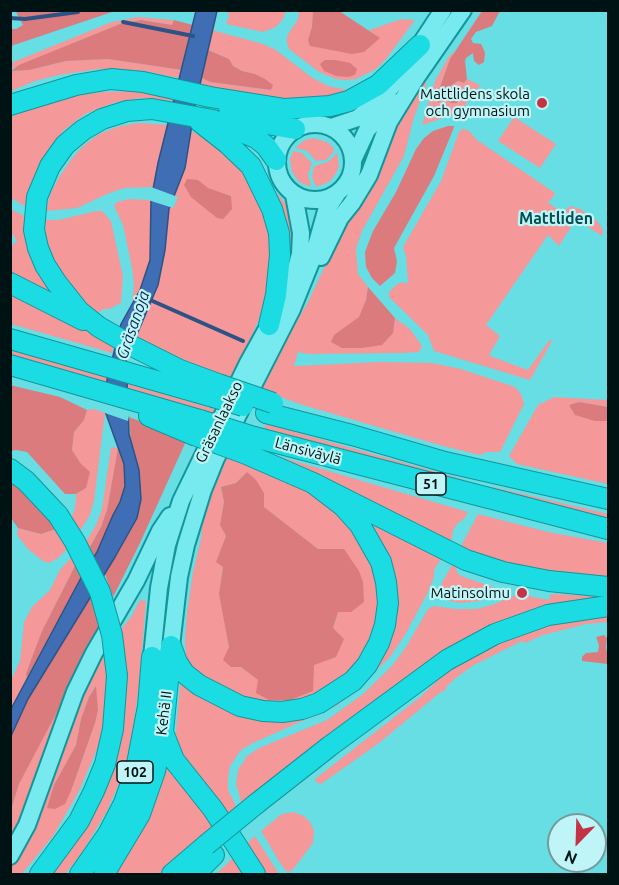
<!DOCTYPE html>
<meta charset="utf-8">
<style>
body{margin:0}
#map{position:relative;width:619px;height:885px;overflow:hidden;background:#66dee3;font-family:Ubuntu,sans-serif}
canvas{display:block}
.frame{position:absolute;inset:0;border:12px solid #001314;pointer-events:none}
.north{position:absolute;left:547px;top:813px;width:60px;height:60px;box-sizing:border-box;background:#c0f5f7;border:2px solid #739b9c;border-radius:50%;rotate:203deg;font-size:16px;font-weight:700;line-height:24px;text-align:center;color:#001314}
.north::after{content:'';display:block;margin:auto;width:21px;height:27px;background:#c33245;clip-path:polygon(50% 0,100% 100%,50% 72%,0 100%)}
</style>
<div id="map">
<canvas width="619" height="885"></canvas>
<div class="frame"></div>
<div class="north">N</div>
</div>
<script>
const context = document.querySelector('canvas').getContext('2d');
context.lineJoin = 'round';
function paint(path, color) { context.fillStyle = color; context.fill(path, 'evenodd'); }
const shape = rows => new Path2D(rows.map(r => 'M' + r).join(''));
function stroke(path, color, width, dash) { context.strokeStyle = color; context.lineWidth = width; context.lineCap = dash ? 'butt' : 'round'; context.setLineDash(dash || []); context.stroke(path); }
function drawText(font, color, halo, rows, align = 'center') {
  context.font = font + ' Ubuntu,sans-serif'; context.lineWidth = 4.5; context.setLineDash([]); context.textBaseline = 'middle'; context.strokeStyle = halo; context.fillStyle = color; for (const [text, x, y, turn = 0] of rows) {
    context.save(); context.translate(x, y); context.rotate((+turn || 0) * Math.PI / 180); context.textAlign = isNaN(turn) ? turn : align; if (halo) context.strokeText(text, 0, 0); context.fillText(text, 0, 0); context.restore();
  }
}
paint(shape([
 [228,11,286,11,283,19,276,27,263,32,226,24,229,17],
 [299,11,313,11,312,27,308,40,379,38,369,30,402,19,415,20,386,59,376,69,356,79,346,80,336,79,319,72,289,49,287,44,287,36,298,19],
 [138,17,174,20,172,25,141,20,120,24,11,69,11,63,112,22],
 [212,30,263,44,276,50,311,77,328,86,347,90,366,87,306,103,214,91,200,84,202,78,210,82,271,90,255,74,242,71,233,66,229,59,208,50],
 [454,51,441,83,444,96,458,97,450,92,450,86,458,81,464,83,467,79,480,85,479,87,459,113,422,125,435,81,448,58],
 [108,59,182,70,179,78,145,71,98,69,59,75,35,81,11,91,10,71,29,70,66,61],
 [424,82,427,83,414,117,404,156,362,231,356,249,358,274,368,287,366,300,359,318,334,335,393,333,395,318,410,329,422,346,419,352,404,353,308,354,298,352,294,366,380,362,432,363,461,369,515,387,521,394,524,404,500,452,486,452,480,455,443,446,306,406,257,389,308,302,339,236,368,196,378,172,384,148,410,101],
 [144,91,175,97,174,101,141,98,116,102,85,114,63,131,49,148,36,171,28,208,11,198,11,117,38,105,79,95,104,92],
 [514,117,556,144,540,168,498,141],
 [138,123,168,125,154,187,124,188,107,194,77,208,46,211,50,195,58,179,70,161,83,146,99,134,117,127],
 [462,129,468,130,477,140,555,193,551,200,547,202,563,213,570,206,580,209,595,219,601,226,603,232,602,236,576,219,559,246,548,235,486,325,500,336,489,355,490,356,528,370,548,342,550,340,552,341,530,380,434,351,428,335,389,297,389,292,397,284,403,282,408,284,406,256,403,247,441,181,459,132],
 [190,131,213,141,240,167,257,194,267,221,273,248,269,294,259,319,232,380,135,339,152,300,165,250,169,210,185,168],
 [198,180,207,188,231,196,217,218,208,210],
 [313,138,327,142,334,148,333,153,326,160,316,161,307,151,295,148,305,140],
 [293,151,302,153,312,163,308,174,311,187,299,182,292,172,290,159],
 [337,153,339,166,335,175,329,182,316,187,312,177,314,166,328,162],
 [278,194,290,209,294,230,292,257,288,256,274,196],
 [129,199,151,200,151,260,140,290,132,304,134,285,132,268,123,225,114,206,117,202],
 [10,209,27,217,55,292,52,296,11,276,11,246,17,241,11,232],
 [96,211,102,211,111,221,123,276,121,303,109,309,103,309,97,314,76,294,55,262,46,238,45,220,59,220],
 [10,289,114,343,112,353,11,324],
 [10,350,245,418,244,422,11,354],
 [554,397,608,400,608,407,579,402,569,405,595,421,608,421,608,484,517,464,509,456,538,405],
 [94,409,105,413,94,501,90,515,71,545,58,558,49,563,43,561,28,549,17,535,18,528,41,534,59,528,67,539,78,527,71,518,75,509,76,494,86,488,81,464,72,450,74,432,84,420,87,410],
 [266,424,465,480,465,482,464,485,264,428],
 [111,447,118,448,107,510,101,527,91,545,77,562,42,631,26,674,27,678,11,709,10,682,20,661,24,622,32,607,50,590,60,570,87,540,96,525,102,509],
 [225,452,285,478,313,494,345,520,373,562,379,590,379,615,371,642,354,669,322,693,291,703,269,704,242,697,212,684,190,668,186,658,185,640,187,613,193,572,201,539,204,509],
 [247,472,264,507,318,549,338,612,333,628,336,657,258,680,241,667,231,667,227,633,219,594,223,567,217,562,226,536,220,525,224,502,221,487,236,483],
 [267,453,369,483,468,512,464,519,458,523,453,530,451,544],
 [493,487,608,514,608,519,491,492],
 [478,514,548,532,608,543,608,581,512,566,460,548],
 [370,522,441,559,434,570,434,577,427,594,405,635,390,657,354,692,336,706,253,743,241,750,230,766,228,778,228,790,238,810,225,818,184,766,175,741,180,685,184,684,310,713,389,637],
 [452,565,456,568,458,574,461,576,501,590,502,592,480,601,460,603,442,599,438,590],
 [518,594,549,600,550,595,554,594,608,597,583,599,535,610,242,805,236,784,238,770,247,756,259,748,327,720,362,695,392,666,406,647,428,609,434,606,456,609,476,609,492,605],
 [140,600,146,601,139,686,131,742,125,769,107,811,81,854,65,874,48,874,77,836,125,678,122,628,131,617],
 [608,611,608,622,586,624,543,635,525,643,522,641,474,665,457,677,447,686,445,691,442,691,379,743,321,784,316,782,315,779,419,698,449,670,520,630],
 [105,643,108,669,107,721,101,740,78,793,53,836,22,874,11,874,10,866,16,857,71,719],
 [95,687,98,710,95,723,71,791,48,808,54,785,76,745,81,719,89,697],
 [64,697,24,816,11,843,11,810,19,784],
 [164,758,217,828,162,874,111,874],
 [293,812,304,816,310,822,314,831,313,843,295,867,290,872,286,871,280,863,261,831,282,814],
 [255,836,279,874,262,874,244,846],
 [236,855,248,874,216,874]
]), '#f4989a');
paint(shape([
 [313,10,339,11,380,38,364,52,352,54,310,46,308,40,312,27],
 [12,11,115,11,11,46,11,29,16,29,23,25,16,12],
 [482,11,500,11,492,26,476,32,471,39,473,43,481,44,483,48,485,53,484,62,479,65,474,61,473,53,466,58,465,61,467,79,464,83,458,81,450,86,450,92,459,97,457,103,451,103,444,97,438,103,436,98,450,59],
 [141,20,172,25,174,20,193,25,182,70,108,59,66,61,29,70,11,71,19,65,120,24],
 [208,50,229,59,233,66,242,71,255,74,265,79,273,85,271,90,210,82,202,78],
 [325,60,336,60,350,63,357,69,355,75,348,77,336,76,324,71,320,64],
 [448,126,454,126,453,130,434,176,394,248,397,261,395,273,380,286,372,278,366,267,365,252,373,231,396,192,416,149,424,138,433,131],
 [187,179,198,180,208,188,231,196,232,209,223,219,217,218,191,197,184,185],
 [368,287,395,318,393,333,382,345,362,348,342,348,331,342,334,335,359,317,366,300],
 [10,385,60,397,87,410,84,420,74,432,72,450,81,464,90,472,86,488,76,494,65,494,27,452,16,450,11,451],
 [579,402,608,407,608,421,595,421,575,415,569,405],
 [129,417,187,439,140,543,113,597,105,574,137,518],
 [118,448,124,464,125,486,120,502,113,515,97,552,82,576,27,678,26,674,31,660,42,631,77,562,91,545,101,527,107,510],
 [247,472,256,480,264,493,264,507,318,549,344,549,359,571,363,582,364,602,351,612,338,612,333,628,344,639,336,657,314,665,313,691,290,700,269,700,256,693,258,680,241,667,231,667,223,660,229,647,219,594,223,567,216,562,226,536,220,525,224,502,221,487,236,483],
 [11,481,34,502,59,528,41,534,18,528,11,518],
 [94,592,102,619,57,712,19,784,11,810,11,736,28,699],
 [604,635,607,638,606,647,607,653,608,654,608,664,582,661,582,657,586,653,598,652,599,645,596,637],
 [96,686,98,710,95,723,71,791,65,804,55,809,47,808,54,785,76,745,81,719,89,697]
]), '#dc7b7e');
const water = shape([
 [196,11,217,11,195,106,185,168,169,209,165,250,158,285,135,339,126,355,129,434,139,470,141,499,137,518,115,557,28,699,11,736,11,709,82,576,97,552,113,515,120,502,125,486,124,464,105,411,107,380,121,324,140,290,150,260,151,200,158,163,196,11]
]);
paint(water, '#406eb4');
stroke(water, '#2d5384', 1.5);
paint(shape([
 [151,187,178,197,173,208,148,200],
 [104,383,131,405,128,421,102,412]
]), '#66dee3');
stroke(shape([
 [10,18,25,19,78,12],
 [123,22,193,36],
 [148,299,243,341]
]), '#2d5384', 4);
const primary = shape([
 '277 162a38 38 0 1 1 76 0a38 38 0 1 1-76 0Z',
 [331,127,358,118,386,93,405,71,420,45,443,10],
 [353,160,367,130,393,102],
 [321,257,340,218,352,203,369,175,389,122,416,78,463,10],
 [171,646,179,577,186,545,203,490,216,458,292,309,313,257,326,211,337,194],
 [152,657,159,588,167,545,181,501,248,363,269,325,280,310,292,283,300,254,301,233,294,195],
 [10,856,27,825,75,692,94,653,136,581,160,531,170,516]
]);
const highway = shape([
 [10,105,76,85,111,79,143,82,210,97,285,109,330,106,349,101,378,85,420,45],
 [229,108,267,124,295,129],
 [200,122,228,144,251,166,272,209,279,233,280,255,276,295,269,325],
 [10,283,83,320],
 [10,339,213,397],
 [10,365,200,420],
 [218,384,180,370,134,347,99,327,79,311,56,282,45,265,38,248,34,230,37,197,50,166,65,145,83,130,102,119,127,111,152,109,213,120,256,138,266,146,276,160],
 [266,413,352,435,445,462,608,499],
 [149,416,194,435],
 [254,437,608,529],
 [244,453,313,483,466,560,503,572,549,581,608,587],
 [10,469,26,481,58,515],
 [171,646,177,662,184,673,199,685,240,706,263,711,282,712,302,709,319,703,353,681,367,665,379,643,385,625,388,603,386,582,381,562,360,525,343,506,313,483],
 [163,732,174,760,213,809,255,874],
 [256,804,330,746,447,660,495,634,548,615,608,606],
 [40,874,79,821,94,791,105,764,113,729,117,676],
 [80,874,108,834,124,803,136,769,148,706,152,657],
 [104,874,140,814,155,771,163,732,171,649],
 [172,874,206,845],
 [195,874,214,855]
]);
stroke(primary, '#12969a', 20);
stroke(highway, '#12969a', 22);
stroke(primary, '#76eaee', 16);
stroke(highway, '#1bdce2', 20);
const highwayBridge = shape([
 [218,384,273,403],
 [213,397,243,406],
 [200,420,254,437],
 [194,435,244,453],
 [58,515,75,542,100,592,112,635,117,676],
 [206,845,256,804]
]);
stroke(highwayBridge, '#12969a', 22, []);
stroke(highwayBridge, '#1bdce2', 20);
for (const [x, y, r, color] of [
 [542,103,6,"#c33245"],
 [522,593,6,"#c33245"]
]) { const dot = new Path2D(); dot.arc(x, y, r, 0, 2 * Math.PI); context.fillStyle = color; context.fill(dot); stroke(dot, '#c0f5f7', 2); }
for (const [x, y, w] of [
 [431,484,30],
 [135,772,36]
]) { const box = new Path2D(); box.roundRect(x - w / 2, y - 11, w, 22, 4.5); context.fillStyle = '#c0f5f7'; context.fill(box); stroke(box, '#001314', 1.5); }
drawText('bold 14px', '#001314', null, [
 ["51",431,484],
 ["102",135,772]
]);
drawText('15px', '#001314', '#c0f5f7', [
 ["Mattlidens skola",530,94],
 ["och gymnasium",530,111],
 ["Matinsolmu",510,593]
], 'right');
drawText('15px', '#001314', '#c0f5f7', [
 ["Gräsanlaakso",219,422,-64],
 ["Länsiväylä",308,451,15],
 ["Kehä II",164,713,-83]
]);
drawText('bold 16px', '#054f52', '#c0f5f7', [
 ["Mattliden",556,219]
]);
drawText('italic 16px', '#092856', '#c0f5f7', [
 ["Gräsanoja",133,325,-71]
]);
</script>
